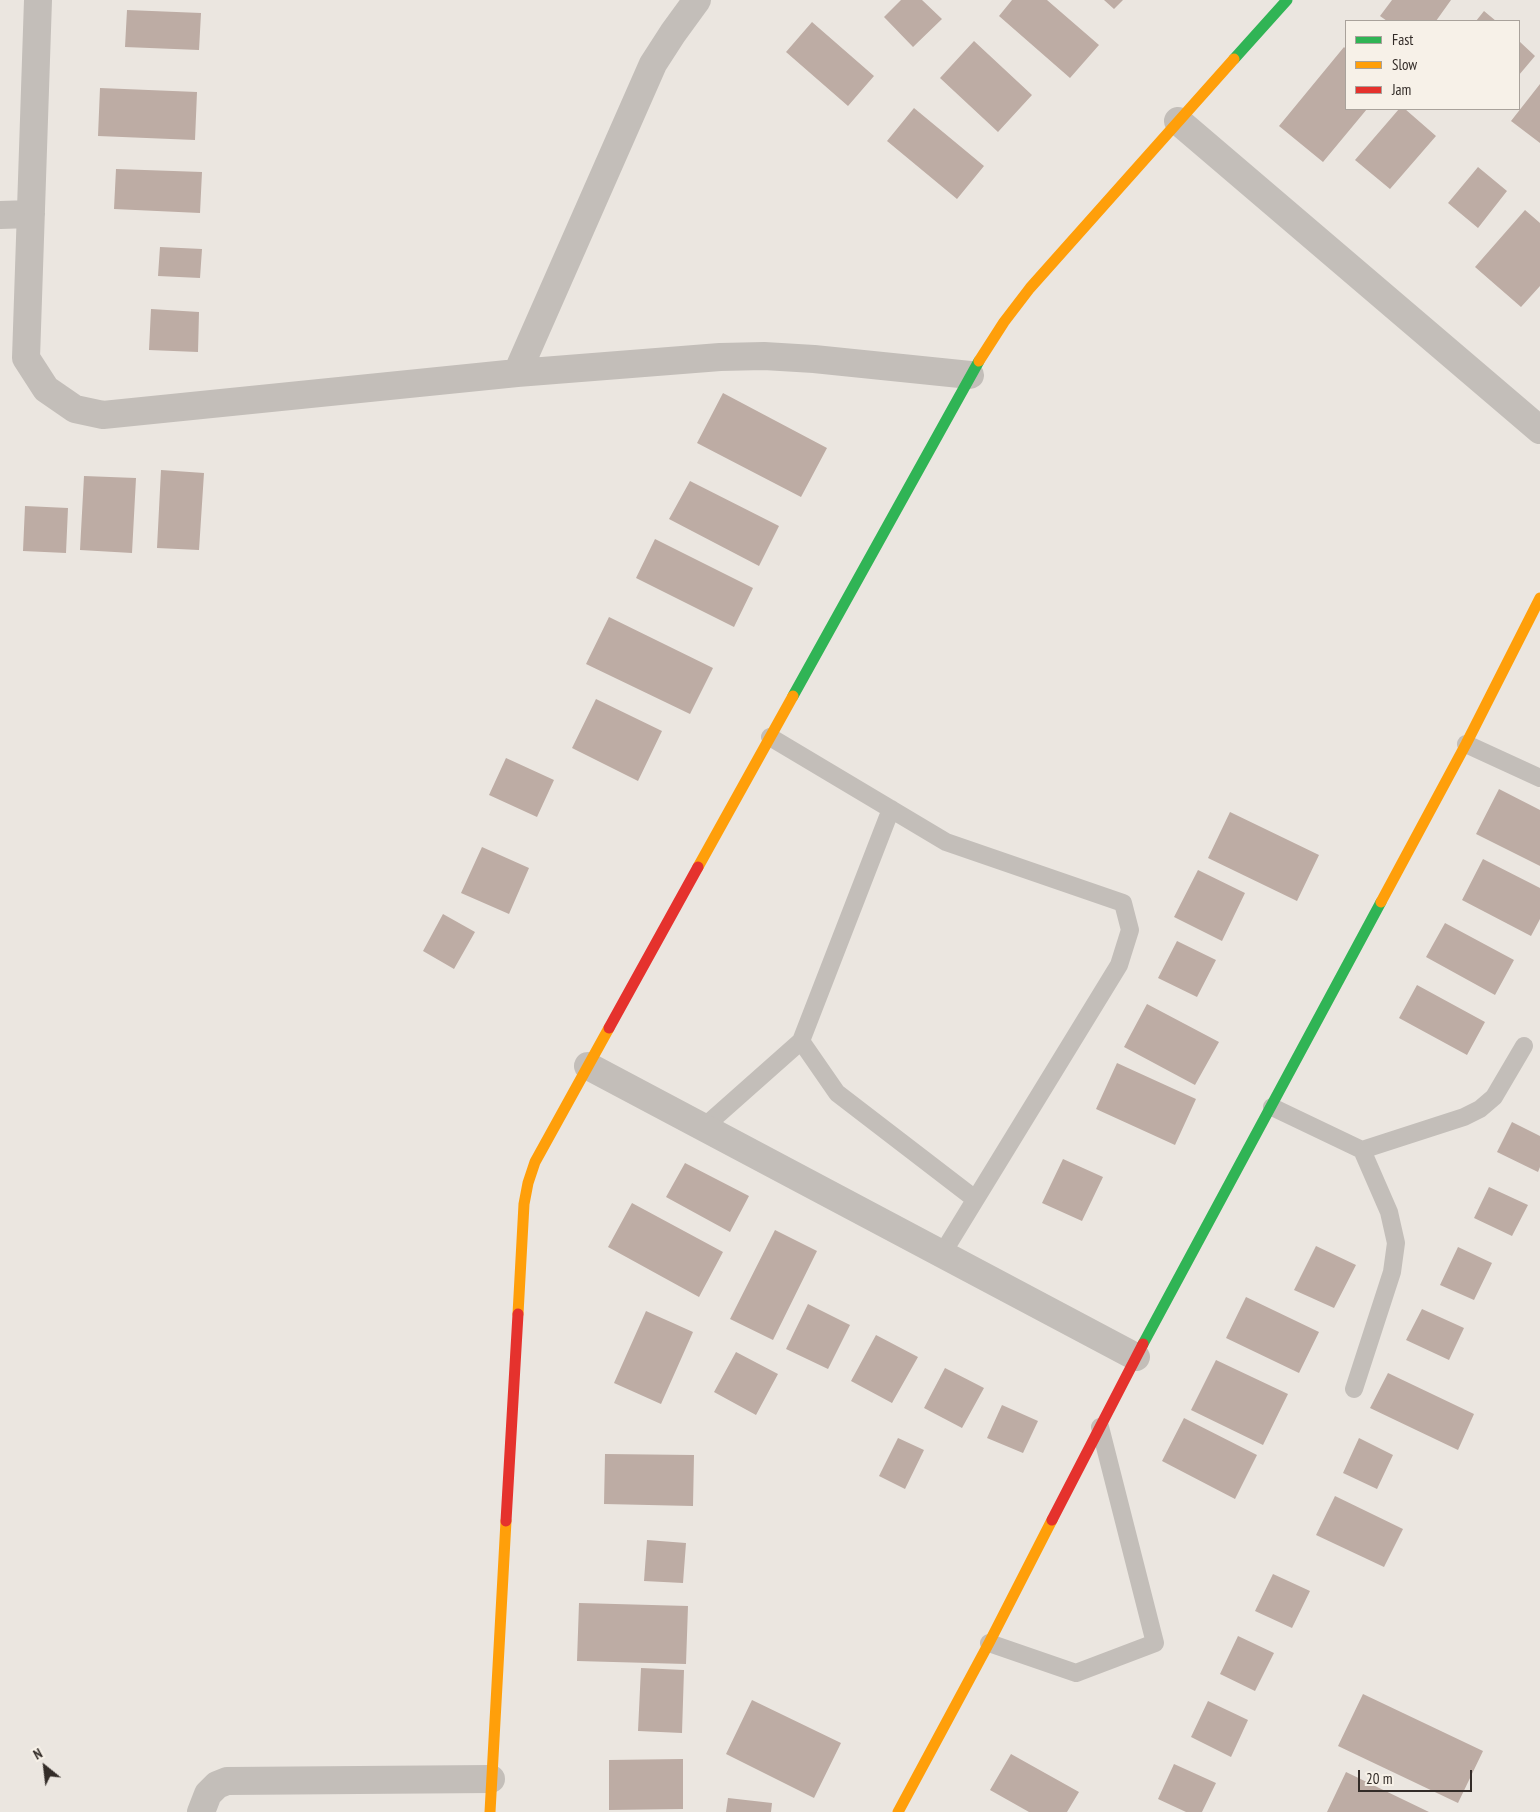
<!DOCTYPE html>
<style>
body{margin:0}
#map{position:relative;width:1540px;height:1812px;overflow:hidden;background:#ebe6e0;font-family:"PT Sans Narrow",sans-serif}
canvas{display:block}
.legend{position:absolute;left:1345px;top:20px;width:175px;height:90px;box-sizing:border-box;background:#f7f1e8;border:1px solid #a9a29b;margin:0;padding:6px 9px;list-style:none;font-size:15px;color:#332c28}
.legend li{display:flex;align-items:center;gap:10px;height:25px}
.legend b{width:25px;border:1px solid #a9a29b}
.north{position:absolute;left:20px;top:1742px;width:50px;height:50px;-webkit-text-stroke:4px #f7f1e8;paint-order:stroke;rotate:331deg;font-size:14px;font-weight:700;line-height:20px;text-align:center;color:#332c28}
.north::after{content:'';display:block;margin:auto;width:18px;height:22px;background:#332c28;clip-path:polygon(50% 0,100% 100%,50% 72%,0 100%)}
.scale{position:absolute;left:1358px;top:1770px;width:114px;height:22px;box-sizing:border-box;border:2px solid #332c28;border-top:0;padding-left:6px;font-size:15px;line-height:18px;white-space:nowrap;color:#332c28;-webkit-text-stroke:4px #f7f1e8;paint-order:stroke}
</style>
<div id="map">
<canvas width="1540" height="1812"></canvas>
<ul class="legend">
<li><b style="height:6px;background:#30b455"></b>Fast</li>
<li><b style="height:6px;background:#ff9f0a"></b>Slow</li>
<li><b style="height:6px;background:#e5322d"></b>Jam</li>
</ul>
<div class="north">N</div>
<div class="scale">20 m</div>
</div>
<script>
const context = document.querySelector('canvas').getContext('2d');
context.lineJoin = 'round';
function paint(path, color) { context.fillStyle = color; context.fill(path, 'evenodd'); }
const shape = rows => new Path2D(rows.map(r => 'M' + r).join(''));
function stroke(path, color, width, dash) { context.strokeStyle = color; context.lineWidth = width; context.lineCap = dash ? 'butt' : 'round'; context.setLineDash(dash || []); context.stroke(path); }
paint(shape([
 [901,0,922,0,942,19,913,47,884,17],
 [1012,0,1047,0,1099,45,1070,78,999,16],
 [1104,0,1123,0,1114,9],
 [1392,0,1451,0,1436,21,1387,21,1380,16],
 [127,10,201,13,199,50,125,47],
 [1484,11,1496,21,1476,21],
 [812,22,874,76,848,106,786,52],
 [974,41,1032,95,998,132,940,78],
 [1519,41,1535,56,1519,75],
 [1344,47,1346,49,1346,109,1367,109,1323,162,1279,126],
 [1540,84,1540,143,1511,121],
 [100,88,197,92,195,140,98,136],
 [914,108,984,166,957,199,887,141],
 [1399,109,1405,109,1436,136,1390,189,1355,160],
 [1478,167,1507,191,1478,228,1448,203],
 [116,169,202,172,200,213,114,209],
 [1525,210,1540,223,1540,286,1521,307,1475,267],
 [160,247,202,249,200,278,158,276],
 [151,309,199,312,198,352,149,350],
 [723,393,827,448,801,497,697,443],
 [161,470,204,473,199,550,157,548],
 [84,476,136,478,132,553,80,550],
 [690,481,779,526,759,566,669,519],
 [25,506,68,508,66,553,23,551],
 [655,539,753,588,734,627,636,578],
 [609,617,713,668,690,714,586,664],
 [596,699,662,731,638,781,572,748],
 [506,758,554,780,537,817,489,795],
 [1499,789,1540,810,1540,866,1476,834],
 [1230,812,1319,855,1297,901,1208,858],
 [482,847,529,868,509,914,461,893],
 [1483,859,1540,888,1540,919,1531,936,1462,900],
 [1198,870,1245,893,1222,941,1174,917],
 [443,914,475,932,454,969,423,951],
 [1445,923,1514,960,1495,995,1426,957],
 [1177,941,1216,960,1197,997,1158,978],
 [1417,985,1485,1022,1467,1055,1399,1018],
 [1147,1004,1219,1042,1195,1085,1124,1047],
 [1117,1063,1196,1099,1175,1145,1096,1109],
 [1512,1122,1540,1136,1540,1167,1538,1172,1497,1152],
 [1063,1159,1103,1177,1082,1221,1042,1203],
 [685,1163,749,1196,730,1232,666,1197],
 [1489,1187,1528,1205,1512,1236,1474,1218],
 [632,1203,723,1252,699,1297,608,1247],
 [775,1230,817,1251,773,1340,730,1319],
 [1316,1246,1356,1265,1334,1308,1294,1290],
 [1458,1247,1492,1263,1474,1300,1440,1285],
 [1246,1297,1319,1332,1299,1373,1226,1338],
 [808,1304,850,1325,828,1369,786,1349],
 [1422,1309,1464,1328,1449,1360,1406,1340],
 [646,1311,693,1332,661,1404,614,1383],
 [876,1335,918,1357,892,1403,851,1381],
 [736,1352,778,1374,756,1415,714,1392],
 [1216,1360,1288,1394,1263,1445,1191,1410],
 [945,1368,984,1388,962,1428,924,1408],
 [1388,1373,1474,1414,1458,1450,1370,1408],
 [1002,1405,1038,1421,1023,1453,987,1438],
 [1184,1418,1257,1455,1235,1499,1162,1461],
 [898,1438,924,1450,905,1489,879,1476],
 [1359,1438,1393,1455,1377,1489,1343,1473],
 [605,1454,694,1455,693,1506,604,1504],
 [1335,1496,1403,1529,1384,1567,1316,1535],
 [647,1540,686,1543,683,1583,644,1581],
 [1273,1574,1310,1591,1292,1628,1255,1611],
 [579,1603,688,1606,686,1664,577,1661],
 [1238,1636,1274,1653,1255,1691,1220,1674],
 [641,1668,684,1670,682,1733,638,1731],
 [1363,1694,1483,1751,1458,1803,1338,1746],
 [752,1700,841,1743,814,1798,726,1754],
 [1208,1701,1248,1720,1231,1757,1191,1737],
 [1011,1754,1079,1792,1067,1812,1029,1812,990,1790],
 [683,1759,683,1809,609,1810,609,1760],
 [1174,1764,1216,1783,1202,1812,1186,1812,1158,1799],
 [1346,1772,1429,1812,1327,1812],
 [728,1798,772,1803,771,1812,726,1812]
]), '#bdaca4');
stroke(shape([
 [770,737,946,842,1123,903,1130,930,1119,965,942,1254],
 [1466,744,1540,778],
 [801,1041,837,1093,975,1199],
 [1272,1107,1362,1150,1389,1212,1396,1243,1392,1272,1354,1389],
 [704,1127,801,1041,891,809],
 [1362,1150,1464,1117,1480,1109,1494,1097,1524,1046],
 [989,1643,1076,1673,1155,1643,1100,1427]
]), '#c3beb9', 18);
stroke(shape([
 [38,0,26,358,46,389,75,409,103,415,517,373,720,357,764,356,814,359,970,375],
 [1178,121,1540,430],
 [0,215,31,214],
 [517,373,653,64,673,33,697,0],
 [588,1066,1136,1357],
 [201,1812,208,1794,217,1785,227,1781,491,1779]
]), '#c3beb9', 28);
stroke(shape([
 [1234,59,1287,0],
 [793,696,979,361],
 [1143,1344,1381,902]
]), '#30b455', 11);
stroke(shape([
 [979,361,1004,322,1030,288,1234,59],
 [698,867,793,696],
 [1381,902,1466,744,1540,598],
 [518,1314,524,1204,528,1183,535,1162,609,1028],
 [490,1812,506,1521],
 [898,1812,989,1643,1052,1520]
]), '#ff9f0a', 11);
stroke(shape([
 [609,1028,698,867],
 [1052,1520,1143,1344],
 [506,1521,518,1314]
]), '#e5322d', 11);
</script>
